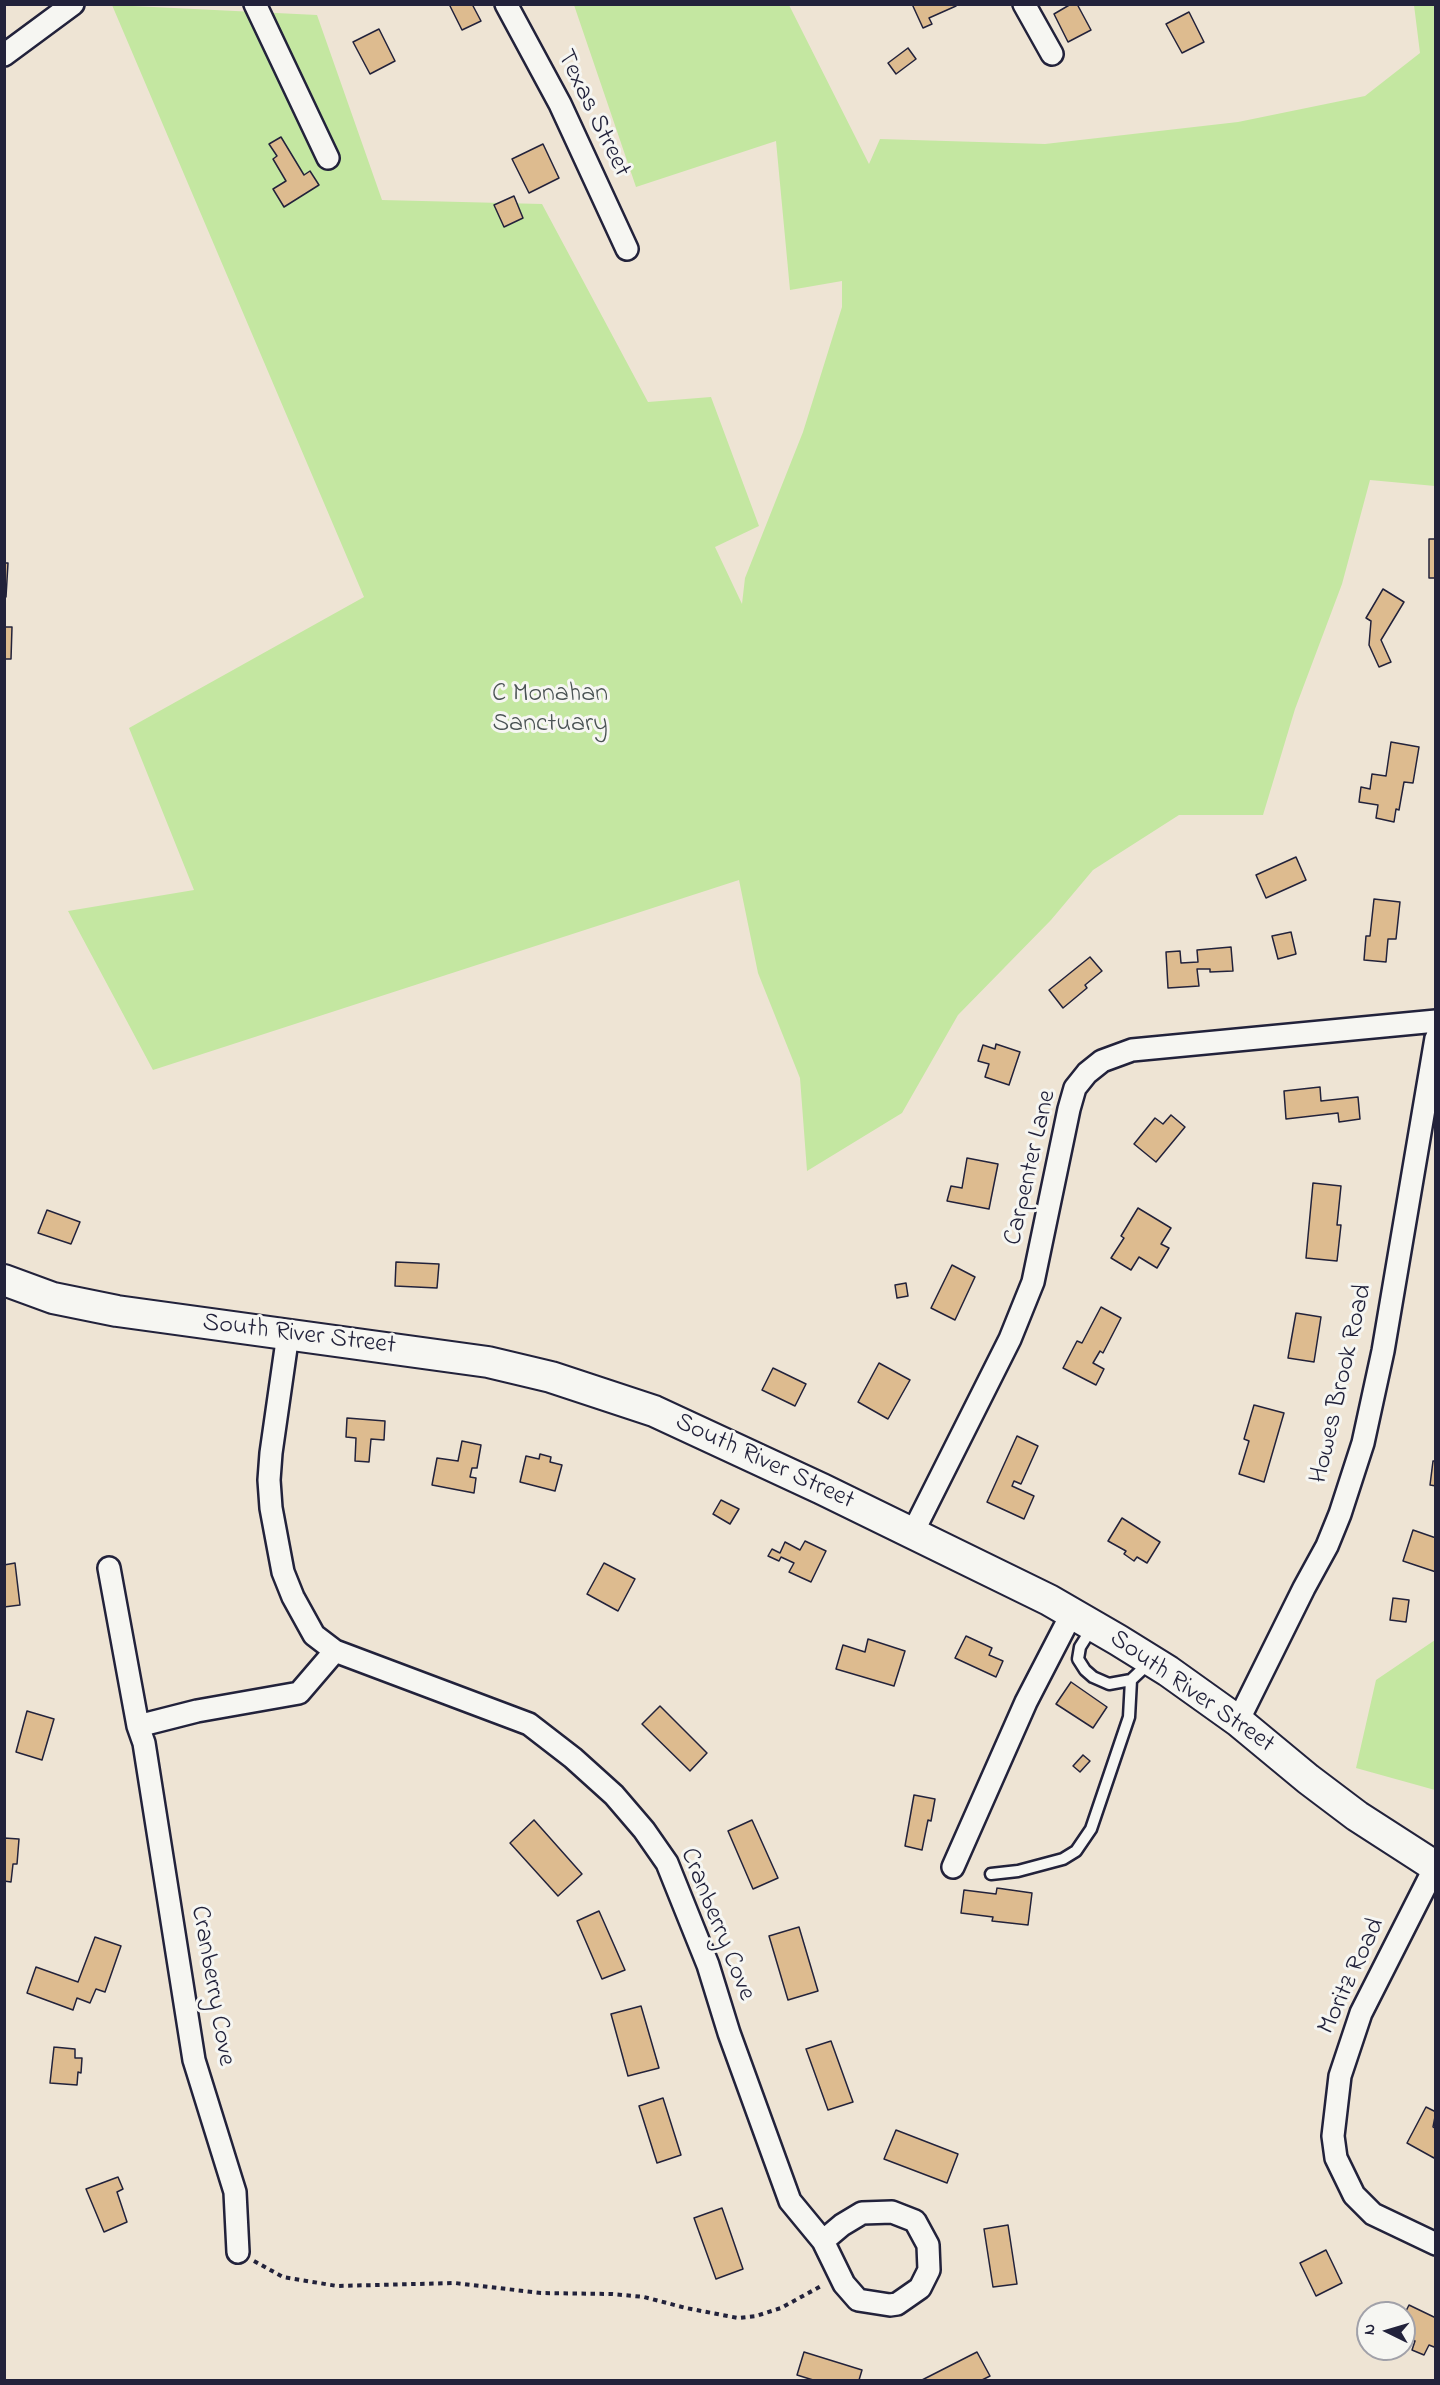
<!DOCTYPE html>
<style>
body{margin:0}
#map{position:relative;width:1440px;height:2385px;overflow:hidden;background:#eee4d4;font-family:"Indie Flower",sans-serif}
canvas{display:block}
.frame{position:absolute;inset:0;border:6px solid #22223b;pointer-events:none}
.north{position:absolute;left:1356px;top:2301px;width:60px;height:60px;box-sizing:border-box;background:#f6f6f2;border:2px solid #a1a1a9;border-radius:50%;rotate:275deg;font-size:16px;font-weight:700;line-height:24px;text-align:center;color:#22223b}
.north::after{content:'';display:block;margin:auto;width:21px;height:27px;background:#22223b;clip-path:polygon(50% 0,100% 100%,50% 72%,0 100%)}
</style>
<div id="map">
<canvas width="1440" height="2385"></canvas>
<div class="frame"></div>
<div class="north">N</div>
</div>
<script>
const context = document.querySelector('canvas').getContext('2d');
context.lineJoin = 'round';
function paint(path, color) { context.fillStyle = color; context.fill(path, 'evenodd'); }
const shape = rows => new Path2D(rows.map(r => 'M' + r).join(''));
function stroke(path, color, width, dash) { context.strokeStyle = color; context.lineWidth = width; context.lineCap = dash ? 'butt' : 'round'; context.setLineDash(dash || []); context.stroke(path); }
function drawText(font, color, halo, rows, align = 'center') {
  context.font = font + ' "Indie Flower",sans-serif'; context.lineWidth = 6; context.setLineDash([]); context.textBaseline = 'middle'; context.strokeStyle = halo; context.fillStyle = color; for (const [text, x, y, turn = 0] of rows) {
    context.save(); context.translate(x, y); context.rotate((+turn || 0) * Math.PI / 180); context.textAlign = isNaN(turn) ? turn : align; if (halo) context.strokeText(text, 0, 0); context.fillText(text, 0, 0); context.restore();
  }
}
paint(shape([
 [112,5,317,15,382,200,542,204,648,402,711,397,759,526,715,547,742,604,745,578,803,432,842,307,842,281,790,290,776,141,636,187,574,5,789,5,869,164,880,139,1045,144,1238,122,1365,96,1420,53,1414,5,1435,5,1435,486,1370,480,1342,584,1295,709,1263,815,1179,815,1093,870,1051,920,958,1015,902,1113,807,1171,800,1078,758,973,739,880,153,1070,68,911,194,890,129,728,364,597],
 [1435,1640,1435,1790,1356,1768,1376,1680]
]), '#c4e7a1');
const building = shape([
 [449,4,472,4,481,21,462,30,449,4],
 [912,4,956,4,956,6,929,18,932,24,923,28,912,4],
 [1071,4,1077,4,1091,30,1068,42,1054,14,1071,4],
 [1189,12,1204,42,1182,53,1166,24,1189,12],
 [379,29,395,61,370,74,353,42,379,29],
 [908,48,916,59,896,74,888,63,908,48],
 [281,137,304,175,310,171,319,185,284,207,273,189,286,181,273,159,277,156,269,144,281,137],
 [543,144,559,178,529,193,512,159,543,144],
 [514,196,523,218,504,227,494,205,514,196],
 [1429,539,1436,539,1436,578,1429,578,1429,539],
 [4,563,8,563,6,597,4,597,4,563],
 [1383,589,1404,602,1381,640,1391,662,1379,667,1369,645,1371,621,1366,618,1383,589],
 [4,627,12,627,11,659,4,659,4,627],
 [1391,742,1419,747,1413,783,1404,782,1399,810,1396,809,1394,822,1376,818,1378,805,1359,802,1361,787,1370,789,1372,774,1386,776,1391,742],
 [1296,857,1306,880,1266,898,1256,875,1296,857],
 [1374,899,1400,902,1396,939,1388,939,1386,962,1364,960,1366,936,1370,936,1374,899],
 [1291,932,1296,954,1278,959,1272,936,1291,932],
 [1231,947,1233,971,1210,972,1210,969,1197,969,1199,986,1168,988,1166,952,1180,951,1181,963,1198,962,1197,950,1231,947],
 [1090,957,1102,971,1085,985,1087,988,1063,1008,1049,990,1090,957],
 [996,1044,1020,1052,1009,1085,985,1077,989,1064,978,1061,983,1045,995,1049,996,1044],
 [1320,1087,1321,1101,1358,1097,1360,1119,1339,1122,1338,1113,1286,1119,1284,1091,1320,1087],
 [1171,1115,1185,1127,1156,1162,1134,1144,1155,1118,1163,1124,1171,1115],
 [967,1158,998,1164,989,1209,947,1201,951,1186,962,1188,967,1158],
 [1313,1183,1341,1186,1337,1225,1341,1225,1337,1261,1306,1258,1313,1183],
 [1138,1208,1171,1228,1161,1244,1169,1248,1157,1268,1139,1257,1131,1270,1111,1258,1124,1238,1121,1236,1138,1208],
 [47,1210,80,1222,71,1244,38,1233,47,1210],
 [396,1262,439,1264,437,1288,395,1286,396,1262],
 [952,1265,975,1277,955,1320,931,1308,952,1265],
 [906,1283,908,1296,897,1298,895,1285,906,1283],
 [1101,1307,1121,1318,1103,1353,1100,1351,1093,1363,1104,1369,1096,1385,1063,1368,1077,1341,1082,1343,1101,1307],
 [1296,1313,1321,1317,1314,1362,1288,1358,1296,1313],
 [879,1363,910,1380,888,1419,858,1402,879,1363],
 [773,1368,806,1384,795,1406,762,1390,773,1368],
 [1254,1405,1284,1413,1264,1482,1239,1474,1249,1441,1244,1439,1254,1405],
 [347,1418,385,1421,384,1440,371,1439,369,1462,355,1461,356,1438,346,1437,347,1418],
 [1017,1436,1038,1446,1021,1484,1014,1481,1012,1486,1034,1496,1024,1519,987,1502,1017,1436],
 [462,1441,481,1445,477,1468,472,1468,470,1477,476,1478,474,1493,432,1485,437,1458,458,1461,462,1441],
 [540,1454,551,1457,550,1462,562,1465,555,1491,520,1482,526,1456,539,1459,540,1454],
 [1433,1461,1436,1461,1436,1486,1430,1485,1433,1461],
 [721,1500,739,1509,730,1524,713,1514,721,1500],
 [1122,1518,1160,1542,1147,1563,1137,1557,1134,1561,1124,1554,1126,1551,1108,1541,1122,1518],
 [1413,1530,1436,1538,1436,1572,1403,1561,1413,1530],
 [805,1541,826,1551,811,1582,789,1572,794,1563,781,1557,779,1561,768,1556,772,1549,780,1553,785,1542,800,1550,805,1541],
 [15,1563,20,1605,4,1607,4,1565,15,1563],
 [604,1563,635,1579,618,1611,587,1594,604,1563],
 [1393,1598,1409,1600,1406,1622,1390,1620,1393,1598],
 [966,1636,992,1648,989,1655,1003,1661,996,1677,955,1658,966,1636],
 [868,1639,905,1651,894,1686,836,1669,843,1645,865,1652,868,1639],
 [1071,1682,1107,1707,1093,1728,1056,1704,1071,1682],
 [660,1706,707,1753,690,1771,642,1724,660,1706],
 [27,1711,54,1719,42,1760,16,1752,27,1711],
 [1083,1755,1090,1761,1080,1772,1073,1766,1083,1755],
 [914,1795,935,1799,931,1821,928,1820,922,1850,905,1846,914,1795],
 [534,1820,582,1874,558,1896,510,1843,534,1820],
 [752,1820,778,1878,753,1889,728,1831,752,1820],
 [4,1838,19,1839,17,1864,13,1864,11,1882,4,1881,4,1838],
 [997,1888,1032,1893,1028,1925,992,1921,993,1917,961,1913,964,1890,996,1894,997,1888],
 [599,1911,625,1970,602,1979,577,1921,599,1911],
 [799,1927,818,1991,788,2000,769,1936,799,1927],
 [95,1937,121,1946,105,1992,96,1989,90,2003,77,1998,73,2010,27,1993,36,1967,78,1982,95,1937],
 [641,2006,659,2068,628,2076,611,2014,641,2006],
 [831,2041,853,2102,828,2110,806,2049,831,2041],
 [54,2047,75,2049,75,2058,82,2058,81,2073,78,2072,77,2085,50,2083,54,2047],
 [663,2098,681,2155,657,2163,639,2106,663,2098],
 [1426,2107,1436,2112,1433,2127,1436,2129,1436,2154,1434,2158,1407,2143,1426,2107],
 [896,2130,958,2154,947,2183,884,2159,896,2130],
 [118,2177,123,2189,117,2192,127,2222,104,2232,86,2189,118,2177],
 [722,2208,743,2269,716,2279,694,2218,722,2208],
 [1008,2225,1017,2284,993,2287,984,2229,1008,2225],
 [1326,2250,1342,2283,1316,2296,1300,2263,1326,2250],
 [1409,2305,1436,2318,1436,2344,1434,2347,1429,2345,1424,2355,1412,2350,1415,2341,1404,2336,1404,2315,1409,2305],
 [804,2352,862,2370,859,2380,813,2380,797,2375,804,2352],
 [977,2352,990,2376,982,2380,922,2380,977,2352]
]);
paint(building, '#ddbb8f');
stroke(building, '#22223b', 1.5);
const lane = shape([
 [1092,1628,1080,1647,1078,1659,1085,1670,1093,1677,1109,1684,1131,1680],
 [991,1874,1018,1871,1063,1859,1076,1851,1091,1829,1129,1717,1131,1680,1149,1663]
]);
const street = shape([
 [255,4,328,158],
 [506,4,560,104,627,249],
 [1024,4,1052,54],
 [4,55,73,4],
 [288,1334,271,1453,269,1480,271,1508,283,1572,293,1597,314,1635,335,1651,529,1724,573,1758,614,1795,644,1830,667,1863,708,1965,729,2033,790,2201,823,2241,844,2284,858,2300,890,2305,897,2304,920,2288,929,2270,928,2245,915,2221,892,2212,862,2213,842,2225,823,2241],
 [912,1534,1010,1339,1033,1282,1069,1109,1075,1088,1087,1073,1102,1061,1132,1050,1436,1021],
 [109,1568,138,1726,144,1743,194,2060,235,2192,238,2252],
 [1238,1721,1304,1588,1327,1546,1340,1514,1363,1443,1383,1351,1436,1038],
 [138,1726,197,1711,299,1693,335,1651],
 [953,1867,1026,1702,1072,1613],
 [1435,1867,1361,2013,1340,2076,1333,2136,1336,2158,1354,2195,1373,2214,1436,2244]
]);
const secondary = shape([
 [4,1280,53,1298,117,1311,488,1362,551,1377,654,1411,822,1489,1049,1600,1118,1640,1168,1671,1238,1721,1308,1779,1357,1816,1436,1867]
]);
stroke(lane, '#22223b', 15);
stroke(street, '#22223b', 26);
stroke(secondary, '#22223b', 34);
stroke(shape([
 [254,2261,283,2277,337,2286,455,2283,541,2293,612,2294,644,2297,686,2308,738,2318,756,2316,781,2308,823,2285]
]), '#22223b', 4, [4.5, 4.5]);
stroke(lane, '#f6f6f2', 10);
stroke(street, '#f6f6f2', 21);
stroke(secondary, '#f6f6f2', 30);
drawText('26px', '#22223b', '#f6f6f2', [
 ["Texas Street",592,114,64],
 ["Carpenter Lane",1032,1168,-77],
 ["South River Street",299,1336,7],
 ["Howes Brook Road",1343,1384,-77],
 ["South River Street",764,1463,25],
 ["South River Street",1191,1693,35],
 ["Cranberry Cove",716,1925,68],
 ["Moritz Road",1353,1977,-65],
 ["Cranberry Cove",211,1986,80]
]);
drawText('26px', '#4a5354', '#f6f6f2', [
 ["C Monahan",550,696],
 ["Sanctuary",550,726]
]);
</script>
